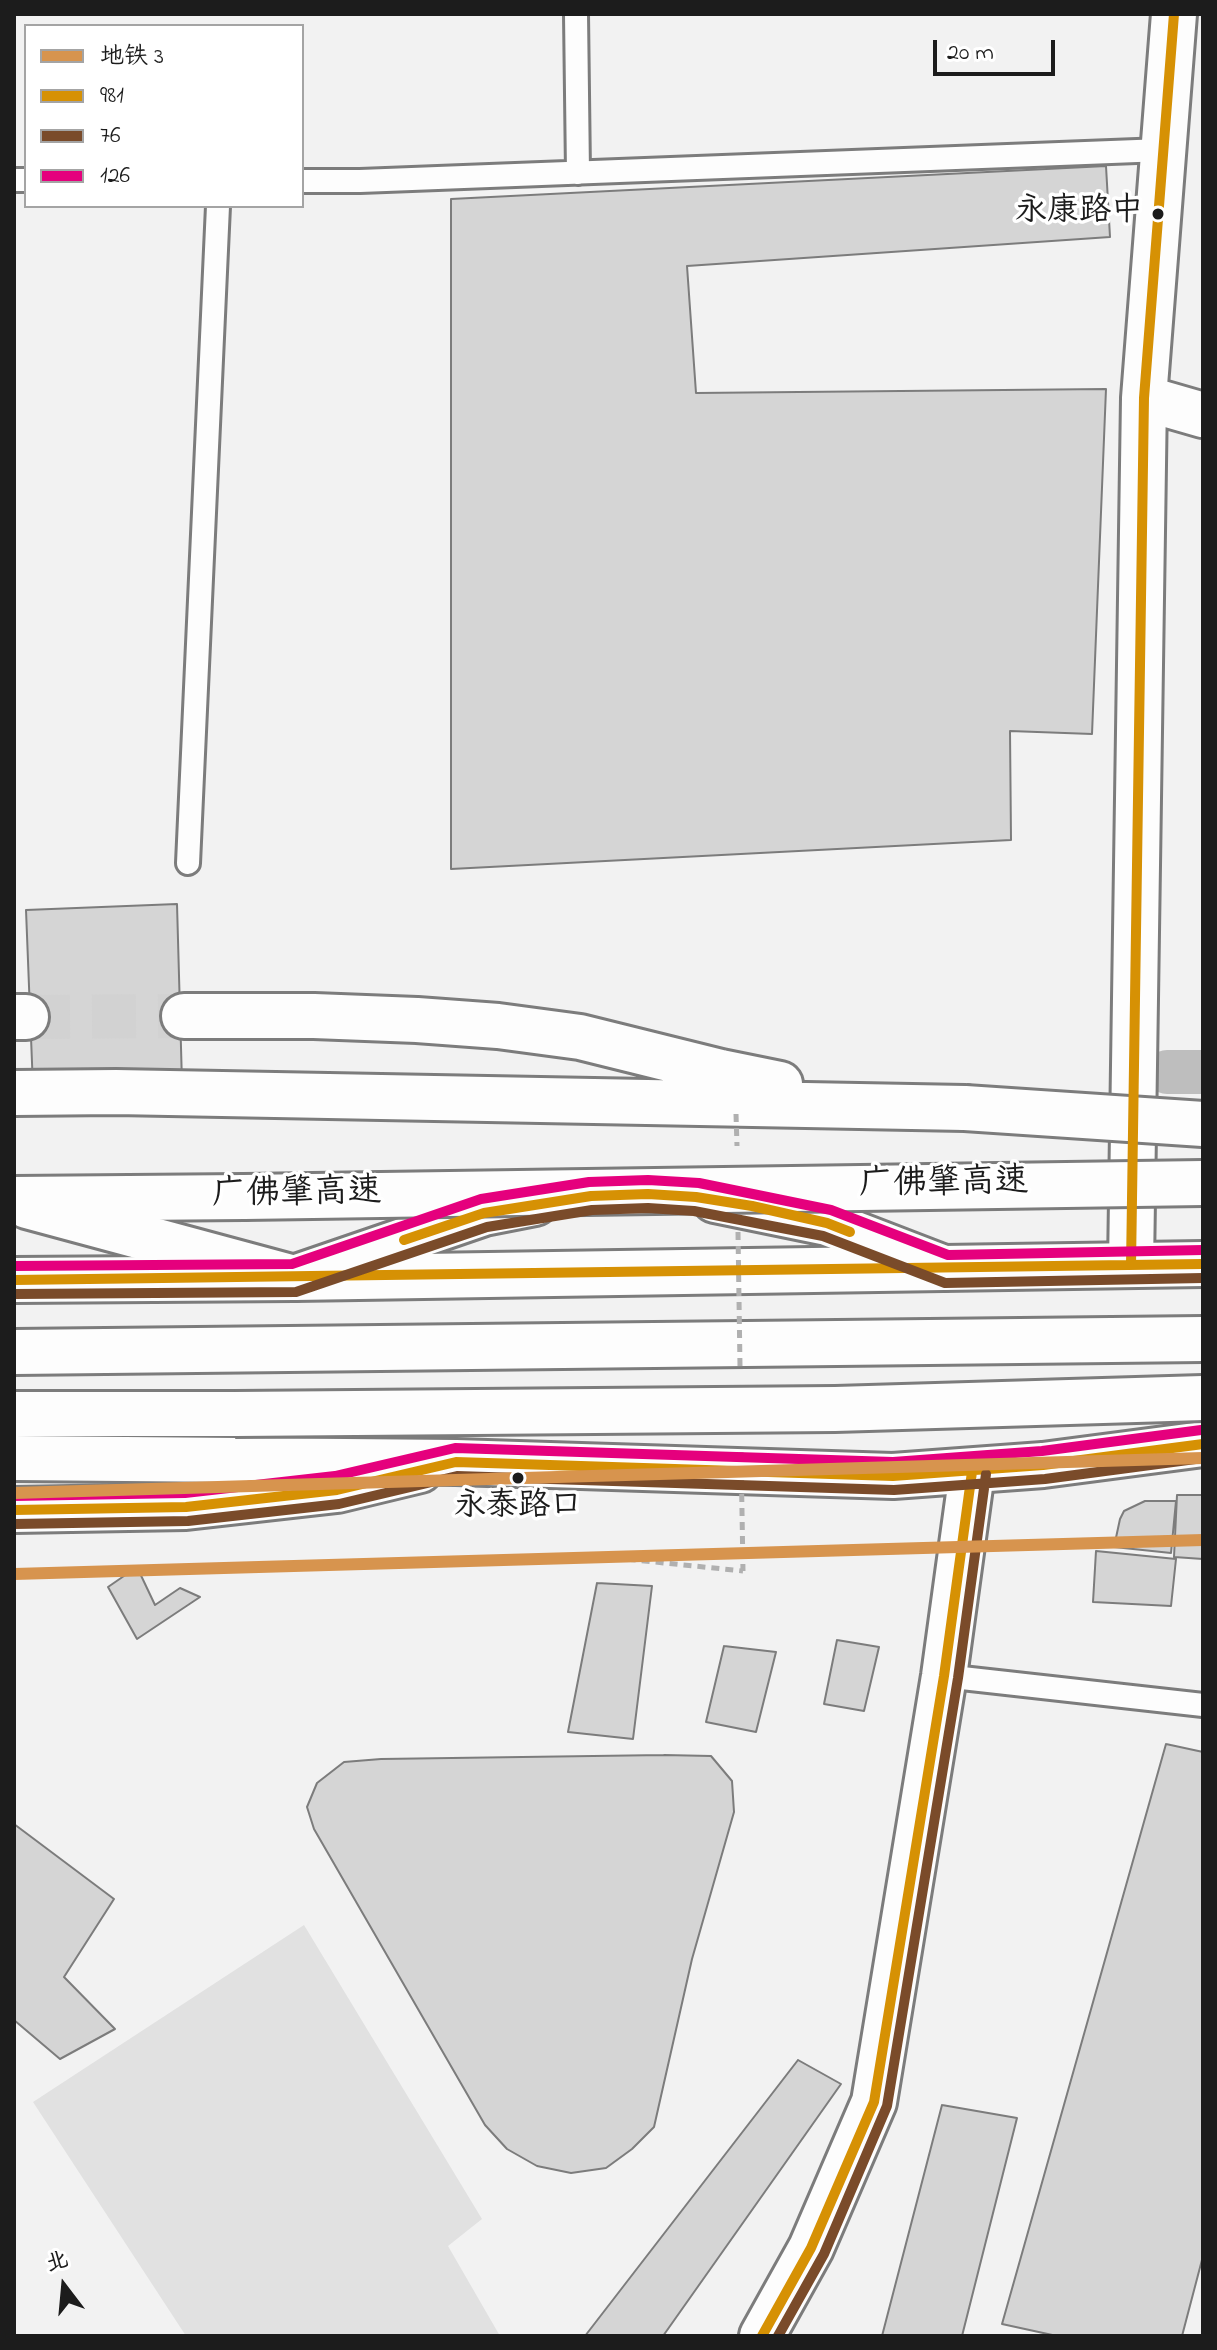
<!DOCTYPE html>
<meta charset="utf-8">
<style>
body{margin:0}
#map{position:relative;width:1217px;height:2350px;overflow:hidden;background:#f2f2f2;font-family:"Indie Flower","LXGW WenKai TC",sans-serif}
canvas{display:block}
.frame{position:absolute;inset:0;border:16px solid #1c1c1c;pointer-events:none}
.legend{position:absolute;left:24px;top:24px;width:280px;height:184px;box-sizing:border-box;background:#fff;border:2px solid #a4a4a4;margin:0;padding:10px 14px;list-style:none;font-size:24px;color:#1c1c1c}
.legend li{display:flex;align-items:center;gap:16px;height:40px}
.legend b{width:40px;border:2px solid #a4a4a4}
.north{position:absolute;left:24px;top:2246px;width:80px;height:80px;-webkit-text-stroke:6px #fff;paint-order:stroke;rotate:344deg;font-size:22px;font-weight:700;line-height:32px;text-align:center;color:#1c1c1c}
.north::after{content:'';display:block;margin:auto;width:28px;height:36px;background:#1c1c1c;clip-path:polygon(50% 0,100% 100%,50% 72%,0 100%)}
.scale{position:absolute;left:933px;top:40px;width:122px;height:36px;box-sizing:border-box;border:4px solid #1c1c1c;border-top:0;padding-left:10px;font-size:24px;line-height:28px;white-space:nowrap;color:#1c1c1c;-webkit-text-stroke:6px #fff;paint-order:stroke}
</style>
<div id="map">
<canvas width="1217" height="2350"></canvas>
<div class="frame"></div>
<ul class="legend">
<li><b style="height:10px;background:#d7944e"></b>地铁 3</li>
<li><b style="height:10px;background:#d69104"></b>981</li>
<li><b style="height:10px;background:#7a4b2a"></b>76</li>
<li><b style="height:10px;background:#e5007d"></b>126</li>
</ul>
<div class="north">北</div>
<div class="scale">20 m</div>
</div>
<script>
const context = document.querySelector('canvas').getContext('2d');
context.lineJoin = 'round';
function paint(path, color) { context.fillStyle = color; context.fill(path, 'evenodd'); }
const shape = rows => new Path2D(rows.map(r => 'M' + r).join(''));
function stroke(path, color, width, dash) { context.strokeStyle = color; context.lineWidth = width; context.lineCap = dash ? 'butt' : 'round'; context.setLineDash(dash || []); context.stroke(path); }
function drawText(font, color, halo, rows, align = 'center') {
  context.font = font + ' "Indie Flower","LXGW WenKai TC",sans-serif'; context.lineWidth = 7; context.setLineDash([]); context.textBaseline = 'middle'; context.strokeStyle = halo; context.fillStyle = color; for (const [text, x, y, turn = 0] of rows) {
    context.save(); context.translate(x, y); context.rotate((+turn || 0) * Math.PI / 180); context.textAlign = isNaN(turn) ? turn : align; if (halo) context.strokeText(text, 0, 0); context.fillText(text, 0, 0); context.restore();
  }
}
paint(shape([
 [304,1925,482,2219,448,2246,500,2336,186,2336,33,2102]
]), '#e1e1e1');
stroke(shape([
 [1167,1072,1203,1072]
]), '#bebebe', 44);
const building = shape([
 [1106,166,1110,237,687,266,696,393,1106,389,1092,734,1010,731,1011,840,451,869,451,199,1106,166],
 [177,904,182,1083,33,1088,26,910,177,904],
 [1177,1495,1203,1495,1203,1559,1174,1557,1177,1495],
 [1145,1501,1176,1501,1171,1553,1114,1547,1120,1519,1124,1511,1145,1501],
 [1096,1551,1176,1559,1171,1606,1093,1602,1096,1551],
 [137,1567,155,1605,180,1588,200,1597,137,1639,108,1587,137,1567],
 [597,1583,652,1586,633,1739,568,1732,597,1583],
 [837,1640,879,1647,864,1711,824,1704,837,1640],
 [724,1646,776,1652,756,1732,706,1722,724,1646],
 [1166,1744,1203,1752,1203,2256,1182,2336,1057,2336,1002,2324,1166,1744],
 [664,1755,711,1756,732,1781,734,1812,692,1959,654,2127,632,2149,606,2168,571,2173,537,2166,507,2149,485,2125,314,1829,307,1807,317,1783,344,1762,381,1759,664,1755],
 [14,1824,114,1899,64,1977,115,2029,60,2059,14,2020,14,1824],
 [798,2060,841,2084,663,2336,585,2336,798,2060],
 [942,2105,1017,2118,962,2336,882,2336,942,2105]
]);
paint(building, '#d5d5d5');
stroke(building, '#7c7c7c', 2);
stroke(shape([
 [26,1017,184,1016]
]), '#d2d2d2', 44, [44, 22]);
const service = shape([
 [576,14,578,173],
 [14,180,26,180],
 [302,181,360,181,1163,150],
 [188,863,218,206],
 [944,1676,1203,1705]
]);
const minor = shape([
 [1144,398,1203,415],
 [1131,1265,1144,398,1174,14]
]);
const tertiary = shape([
 [715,1200,827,1223,944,1268],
 [14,1280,294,1278,484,1213,535,1203],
 [14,1510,186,1507,337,1490,420,1470],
 [762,2336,811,2248,874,2102,944,1676,972,1472]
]);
const secondary = shape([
 [27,1206,294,1278,1203,1264],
 [14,1458,456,1462,893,1476,1043,1465,1203,1444]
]);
const motorway = shape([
 [184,1016,314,1016,417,1020,498,1026,580,1037,721,1072,780,1084],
 [14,1017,26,1017],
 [14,1093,116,1092,965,1108],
 [14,1199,244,1197],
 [14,1352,1203,1339],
 [14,1414,235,1414]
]);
stroke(service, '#7c7c7c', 28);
stroke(minor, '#7c7c7c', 50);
stroke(tertiary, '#7c7c7c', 50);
stroke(secondary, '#7c7c7c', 50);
stroke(motorway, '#7c7c7c', 50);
stroke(shape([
 [586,1555,743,1571]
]), '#b0b0b0', 5, [8, 6]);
stroke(service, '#fdfdfd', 22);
stroke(minor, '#fdfdfd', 44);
stroke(tertiary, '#fdfdfd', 44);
stroke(secondary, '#fdfdfd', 44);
stroke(motorway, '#fdfdfd', 44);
const motorwayBridge = shape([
 [965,1108,1203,1124],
 [244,1197,1203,1183],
 [235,1414,835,1409,1203,1398]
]);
stroke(motorwayBridge, '#7c7c7c', 50, []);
stroke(shape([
 [736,1114,737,1146],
 [738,1232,740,1366],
 [741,1452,743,1571]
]), '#b0b0b0', 5, [8, 6]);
stroke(motorwayBridge, '#fdfdfd', 44);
stroke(shape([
 [404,1240,484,1213,591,1196,648,1194,696,1197,752,1206,827,1223,850,1232],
 [1131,1265,1144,398,1174,14],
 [14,1280,1202,1264],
 [14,1510,186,1507,337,1490,456,1462,893,1476,1043,1465,1203,1444],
 [762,2336,811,2248,874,2102,944,1676,972,1472]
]), '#d69104', 10);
stroke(shape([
 [14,1294,296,1292,487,1227,592,1210,648,1208,694,1211,823,1236,945,1283,1203,1278],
 [14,1524,188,1521,339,1504,457,1476,894,1490,1045,1479,1203,1458],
 [778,2336,824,2254,887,2106,958,1678,986,1474]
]), '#7a4b2a', 10);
stroke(shape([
 [14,1266,292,1264,481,1199,589,1182,648,1180,699,1183,831,1210,948,1255,1203,1250],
 [14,1496,185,1493,335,1476,455,1448,893,1462,1042,1451,1201,1430]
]), '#e5007d', 10);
stroke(shape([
 [14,1493,1203,1458],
 [14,1574,1203,1540]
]), '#d7944e', 12);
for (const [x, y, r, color] of [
 [1158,214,7,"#1c1c1c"],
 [518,1478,7,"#1c1c1c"]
]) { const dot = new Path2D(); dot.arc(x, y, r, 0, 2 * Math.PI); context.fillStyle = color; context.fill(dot); stroke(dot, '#fff', 3); }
drawText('32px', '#1c1c1c', '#fff', [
 ["永康路中",1143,214],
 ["永泰路口",518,1509,"center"]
], 'right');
drawText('34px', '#1c1c1c', '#fff', [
 ["广佛肇高速",944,1186,-1],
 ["广佛肇高速",297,1196,-1]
]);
</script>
